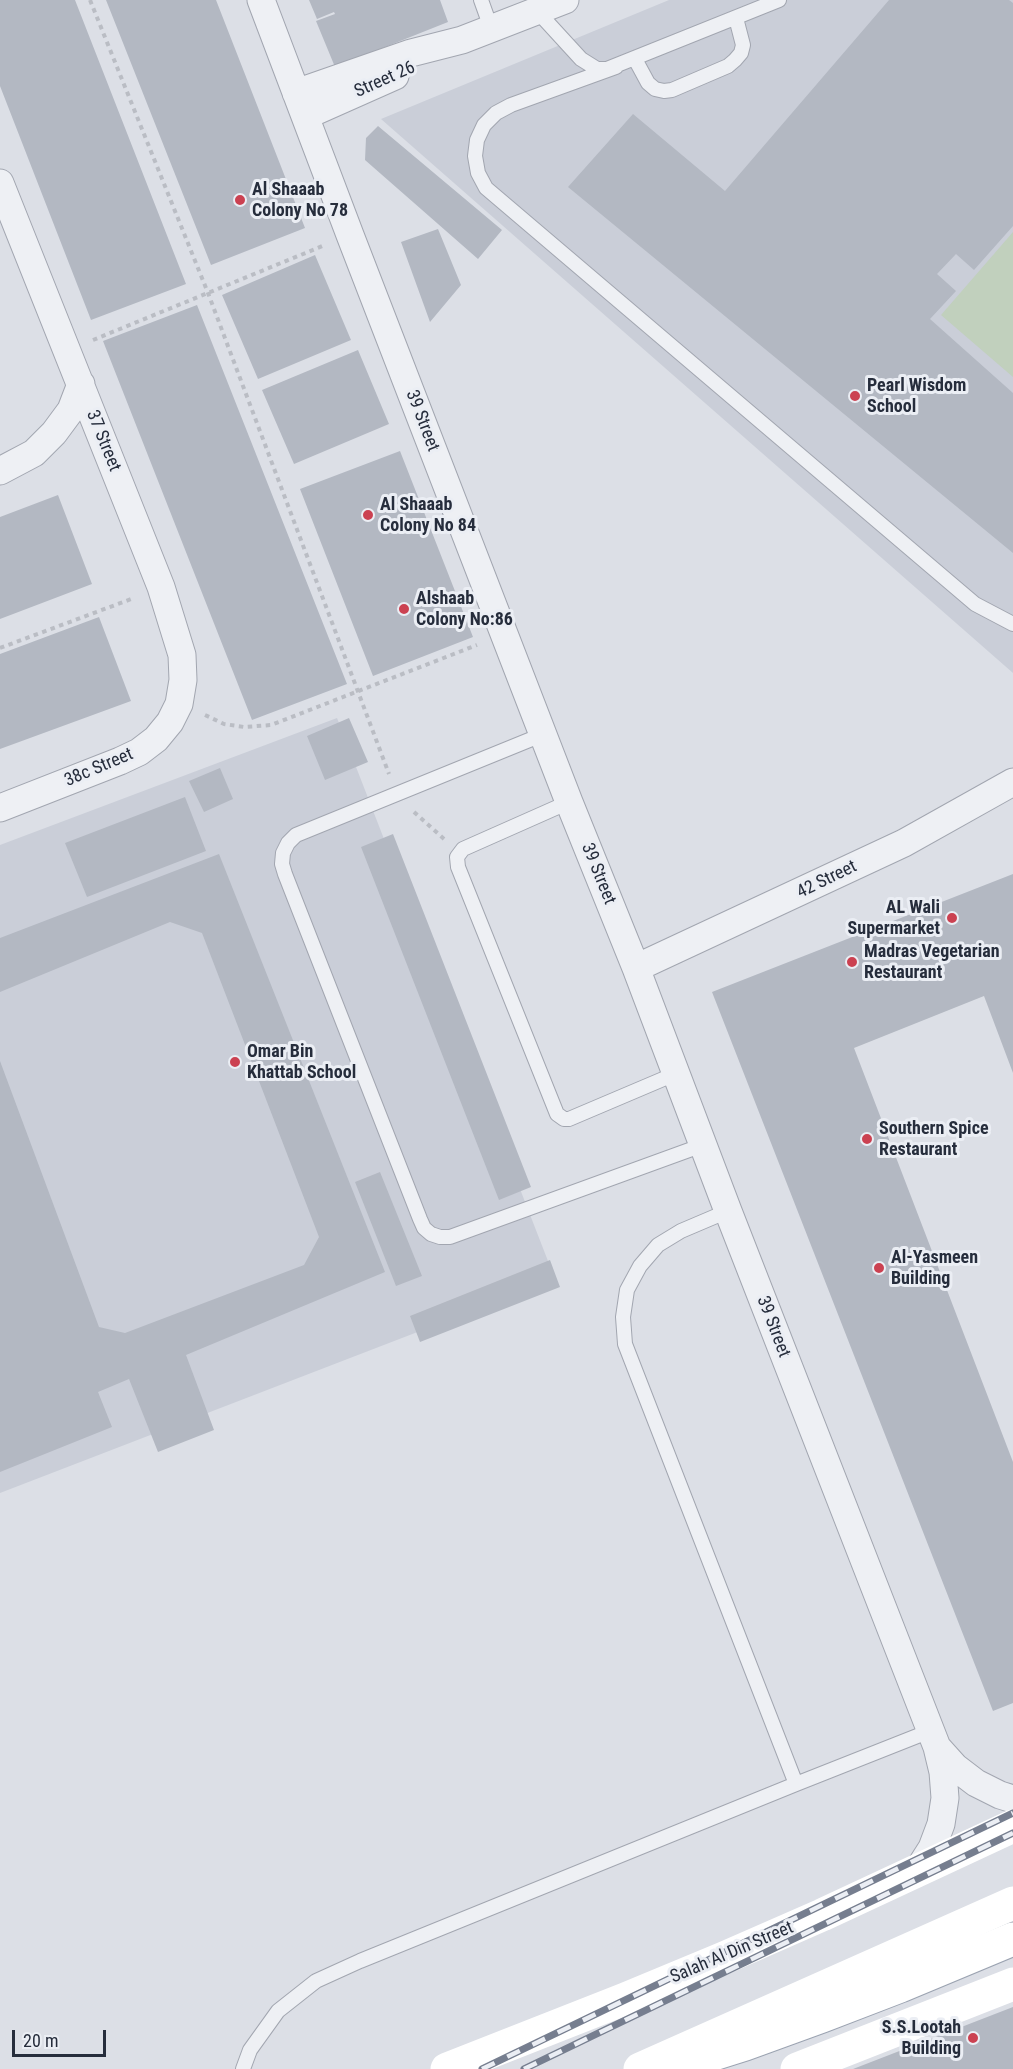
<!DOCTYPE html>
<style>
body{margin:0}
#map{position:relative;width:1013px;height:2069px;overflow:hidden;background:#dcdfe6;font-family:"Roboto Condensed",sans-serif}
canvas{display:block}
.scale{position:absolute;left:12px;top:2030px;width:94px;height:27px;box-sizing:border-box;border:3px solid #262d3c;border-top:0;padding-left:8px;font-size:18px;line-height:21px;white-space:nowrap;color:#262d3c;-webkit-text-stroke:4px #ebeef4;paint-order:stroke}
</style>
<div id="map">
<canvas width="1013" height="2069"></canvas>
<div class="scale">20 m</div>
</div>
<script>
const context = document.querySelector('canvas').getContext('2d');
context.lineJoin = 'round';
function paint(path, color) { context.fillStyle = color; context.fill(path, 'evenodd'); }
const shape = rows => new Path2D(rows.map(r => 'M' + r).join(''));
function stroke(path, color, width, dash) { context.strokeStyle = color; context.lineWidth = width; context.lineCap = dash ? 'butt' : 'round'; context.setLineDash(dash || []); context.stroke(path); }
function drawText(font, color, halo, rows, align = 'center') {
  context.font = font + ' "Roboto Condensed",sans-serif'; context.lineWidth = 6; context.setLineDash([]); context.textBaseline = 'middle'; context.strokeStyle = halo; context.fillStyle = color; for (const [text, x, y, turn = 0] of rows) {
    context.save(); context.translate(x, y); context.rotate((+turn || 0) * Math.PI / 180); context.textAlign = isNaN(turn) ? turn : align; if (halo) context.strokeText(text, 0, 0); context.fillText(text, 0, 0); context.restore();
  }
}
paint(shape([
 [669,0,1013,0,1013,673,381,119],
 [337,718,555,1279,0,1493,0,845]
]), '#caced8');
paint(shape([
 [1013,232,1013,377,941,315]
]), '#c1d0bd');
paint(shape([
 [0,0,75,0,186,284,91,320,0,86],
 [106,0,216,0,305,228,211,265],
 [309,0,440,0,448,22,335,67,316,21,335,14,334,12,317,19],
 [889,0,1009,0,1013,3,1013,226,974,270,956,254,937,274,956,291,930,319,1013,393,1013,553,568,187,633,114,725,191],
 [378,126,502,230,478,259,365,160,366,138],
 [438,229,461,285,430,322,401,242],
 [315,255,351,340,258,379,222,295],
 [197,305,347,684,252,720,103,341],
 [358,350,389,424,294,464,262,390],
 [400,451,473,637,373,676,300,489],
 [58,495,92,584,0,619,0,517],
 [99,617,131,701,0,749,0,654],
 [349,718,368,762,325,780,307,736],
 [220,768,233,799,204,812,189,781],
 [185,797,206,851,87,897,65,843],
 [393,834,531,1187,499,1200,361,847],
 [219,854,385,1272,186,1355,214,1430,158,1452,129,1379,98,1392,112,1427,0,1472,0,1061,99,1327,125,1333,304,1265,319,1237,202,933,170,922,0,992,0,938],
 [1013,874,1013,1073,984,996,854,1048,1013,1462,1013,1703,993,1711,712,992],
 [380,1172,422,1276,396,1286,355,1182],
 [550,1260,560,1287,420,1342,410,1316],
 [1013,2007,1013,2069,853,2069]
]), '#b3b8c2');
const lane = shape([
 [481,0,491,28],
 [537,11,581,59,597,69,607,69,779,0],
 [635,59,648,83,655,89,664,91,672,90,728,66,735,60,741,53,743,45,736,18],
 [616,67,511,105,496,113,484,125,477,140,475,156,478,173,486,188,975,604,1013,624],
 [544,734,296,835,288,843,283,853,282,864,285,874,420,1219,424,1228,431,1234,440,1237,450,1237,703,1145],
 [569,802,463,849,457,857,458,867,557,1114,564,1119,569,1119,675,1074],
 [728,1211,681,1231,658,1245,640,1266,627,1290,623,1317,625,1344,796,1784],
 [243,2069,250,2050,278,2011,316,1981,360,1961,796,1784,930,1731]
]);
const street = shape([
 [261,0,350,235,569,802,636,968,728,1211,937,1747,943,1772,945,1798,941,1824,932,1848,918,1870],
 [296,93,411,53,462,40,565,0],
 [305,116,395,76],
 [0,183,161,587,182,655,183,680,179,704,170,722,156,739,139,752,120,761,0,808],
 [0,471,34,453,54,433,71,410,81,384],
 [636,968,904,843,1013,782],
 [937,1747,955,1767,976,1783,1000,1795,1013,1799]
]);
const primary = shape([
 [666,2069,745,2044,822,2016,900,1986,1013,1939]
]);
stroke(lane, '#a2a6b0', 16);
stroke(street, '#a2a6b0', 29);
stroke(primary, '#9ba3b1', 35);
stroke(shape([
 [90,0,208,293,389,774],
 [93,340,325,245],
 [0,648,134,598],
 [205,715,224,724,244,727,271,725,477,645],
 [414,812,444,839]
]), '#babdc4', 4, [4.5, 4.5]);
stroke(lane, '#eef0f4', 14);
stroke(street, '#eef0f4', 27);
stroke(shape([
 [447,2069,625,1999,724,1958,822,1915,1013,1826],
 [640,2069,1013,1903],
 [797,2069,1013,1984]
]), '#fff', 33);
stroke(primary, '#fff', 33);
const rail = shape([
 [482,2069,1013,1813],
 [524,2069,1013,1833]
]);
stroke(rail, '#767e8f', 7);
stroke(rail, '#ebeef4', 4.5, [14]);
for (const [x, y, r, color] of [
 [240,200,6,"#cb4151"],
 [855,396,6,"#cb4151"],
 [368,515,6,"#cb4151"],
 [404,609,6,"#cb4151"],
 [952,918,6,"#cb4151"],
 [852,962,6,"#cb4151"],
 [235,1062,6,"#cb4151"],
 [867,1139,6,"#cb4151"],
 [879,1268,6,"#cb4151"],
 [973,2038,6,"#cb4151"]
]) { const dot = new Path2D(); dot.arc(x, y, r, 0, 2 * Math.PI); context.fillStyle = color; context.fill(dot); stroke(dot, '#ebeef4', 2); }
drawText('18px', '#262d3c', '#ebeef4', [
 ["Street 26",385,80,-24],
 ["39 Street",422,421,69],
 ["37 Street",103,441,68],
 ["38c Street",99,768,-23],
 ["39 Street",598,874,68],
 ["42 Street",827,880,-26],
 ["39 Street",773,1327,69],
 ["Salah Al Din Street",732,1953,-23]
]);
drawText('bold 18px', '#262d3c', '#ebeef4', [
 ["Al Shaaab",252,190],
 ["Colony No 78",252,211],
 ["Pearl Wisdom",867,386],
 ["School",867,407],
 ["Al Shaaab",380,505],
 ["Colony No 84",380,526],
 ["Alshaab",416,599],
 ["Colony No:86",416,620],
 ["AL Wali",940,908,"right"],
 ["Supermarket",940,929,"right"],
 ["Madras Vegetarian",864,952],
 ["Restaurant",864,973],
 ["Omar Bin",247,1052],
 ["Khattab School",247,1073],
 ["Southern Spice",879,1129],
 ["Restaurant",879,1150],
 ["Al-Yasmeen",891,1258],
 ["Building",891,1279],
 ["S.S.Lootah",961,2028,"right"],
 ["Building",961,2049,"right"]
], 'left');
</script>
